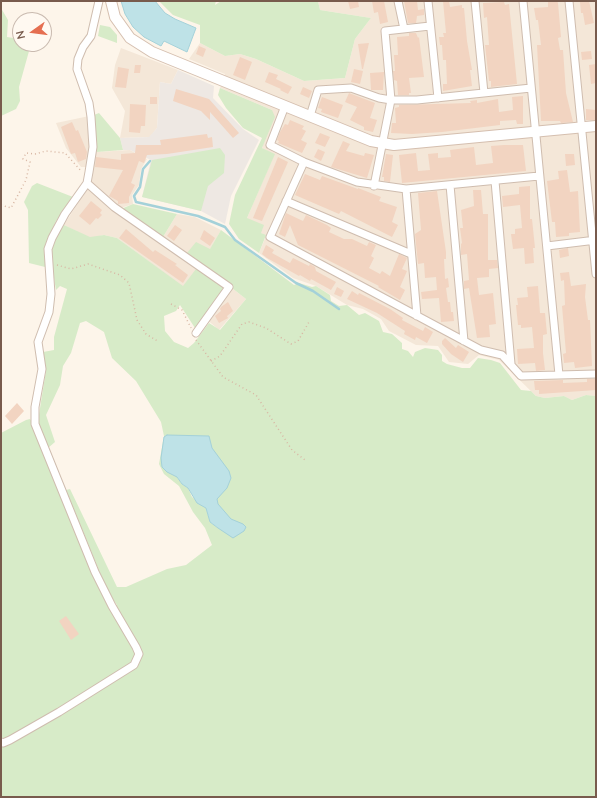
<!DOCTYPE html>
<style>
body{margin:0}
#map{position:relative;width:597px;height:798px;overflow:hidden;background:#fdf5ea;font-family:"Nunito Sans",sans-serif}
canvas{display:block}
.frame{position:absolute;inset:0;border:2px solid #785b4d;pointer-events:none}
.north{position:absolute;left:12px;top:12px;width:40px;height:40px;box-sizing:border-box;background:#fff9f1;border:1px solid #c9baaf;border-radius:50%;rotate:256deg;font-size:11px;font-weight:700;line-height:16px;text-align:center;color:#785b4d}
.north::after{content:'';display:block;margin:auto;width:14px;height:18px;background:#e56f51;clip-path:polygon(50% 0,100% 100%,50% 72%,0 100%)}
</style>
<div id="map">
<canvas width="597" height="798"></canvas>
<div class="frame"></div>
<div class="north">N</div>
</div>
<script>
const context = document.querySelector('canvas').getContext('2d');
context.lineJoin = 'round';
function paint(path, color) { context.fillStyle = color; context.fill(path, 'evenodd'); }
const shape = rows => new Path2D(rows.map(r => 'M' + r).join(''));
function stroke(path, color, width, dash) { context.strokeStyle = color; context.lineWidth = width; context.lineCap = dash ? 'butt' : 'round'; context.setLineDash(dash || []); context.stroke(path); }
paint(shape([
 [318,1,596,1,596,396,586,395,572,400,564,396,545,398,536,396,499,360,479,355,468,364,449,362,438,346,416,345,389,331,381,319,363,309,347,305,316,286,293,278,259,253,266,236,261,233,247,218,274,155,262,148,272,110,220,88,225,74,189,59,200,43,225,56,240,54,256,59,304,81,345,78,355,39,371,18,320,10],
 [121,48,178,70,171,84,160,82,157,128,150,137,120,138,125,111,112,88,115,65],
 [94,115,97,152,130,150,147,159,141,169,139,185,132,195,133,204,121,208,163,237,177,214,195,217,221,230,210,250,187,253,246,299,219,330,204,317,224,288,197,270,183,287,117,238,104,235,90,238,64,225,92,181,93,167,81,167,66,148,56,123]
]), '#f4e7d8');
paint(shape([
 [178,70,214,86,213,98,243,129,259,140,231,196,225,224,201,211,142,197,151,160,130,150,123,150,120,138,149,137,157,128,160,82,171,84]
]), '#eee8e3');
paint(shape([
 [159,1,216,1,215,5,221,1,318,1,320,10,371,18,355,39,345,78,304,81,256,59,240,54,225,56,200,43,200,25,173,15],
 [1,8,8,20,7,37,20,39,20,44,31,44,19,87,20,101,16,109,1,116],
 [100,25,110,27,117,35,117,43,98,36],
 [220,88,272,110,275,117,262,148,275,154,247,218,264,225,261,233,266,235,259,253,239,239,229,224,235,195,262,138,243,128,226,108,218,95],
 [99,113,120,138,123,150,97,152,94,115],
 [220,148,225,155,224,173,208,186,201,211,142,197,152,160],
 [37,183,73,197,56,221,45,245,45,267,29,263,28,210,24,202,32,186],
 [133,204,177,214,163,237,121,209],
 [64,225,90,237,104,235,117,238,183,286,196,269,224,288,195,328,180,305,176,311,164,316,165,331,174,342,188,348,194,343,209,323,220,330,246,299,187,253,196,242,210,249,221,230,294,285,299,283,312,287,316,286,330,295,331,301,339,306,347,305,359,315,365,313,379,321,383,332,392,334,402,343,402,349,408,351,413,357,415,352,425,348,438,350,442,355,442,361,447,364,462,368,470,368,478,358,491,360,500,363,521,390,531,391,536,396,545,398,564,396,572,400,586,395,596,396,596,797,1,797,1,433,26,420,30,419,32,422,90,569,105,598,113,604,117,605,107,590,66,490,70,489,117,587,126,587,167,569,186,565,212,545,205,528,193,512,179,486,164,474,159,464,164,436,161,422,136,381,112,358,104,332,86,321,80,323,71,353,63,366,60,385,46,415,55,442,48,448,38,421,46,370,43,352,54,350,54,337,67,289,60,286,56,290,51,260,53,243],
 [177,477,240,530,218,528,210,522,206,508,192,497,188,488,182,484]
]), '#d7ebc8');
const water = shape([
 [121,1,155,1,165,13,175,19,196,28,187,52,164,41,161,46,144,37,133,27,125,14,121,1],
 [167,435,209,436,212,448,229,471,231,478,227,488,217,499,218,504,231,519,243,524,246,527,244,531,233,538,218,528,210,522,206,508,197,503,188,488,182,484,177,477,167,472,162,467,161,458,164,437,167,435]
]);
paint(water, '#bee2e7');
stroke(water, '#a4d1d9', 1);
stroke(shape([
 [150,161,143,169,140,187,134,196,136,202,198,216,225,227,235,240,296,283,313,291,339,309]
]), '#a4d1d9', 2.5);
paint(shape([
 [348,1,358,1,359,7,350,9],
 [372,1,384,1,388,22,380,24,378,12,374,13],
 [404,1,417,1,418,10,424,9,424,15,417,16,416,23,408,23],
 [443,1,449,1,450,7,462,5,462,8,464,8,467,41,472,70,470,70,472,86,443,91,443,84,447,84,446,60,443,60,442,45,440,45,439,37,444,37,443,33,446,33],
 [548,1,557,1,558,3,561,37,558,38,560,50,563,50,566,93,573,122,561,123,560,121,541,121,537,45,541,45,538,20,536,20,534,8,548,7],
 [589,1,594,23,585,25,583,13,581,13,580,2],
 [504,2,505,5,509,4,517,84,491,87,491,81,489,81,485,45,489,45,487,17,484,18,483,3],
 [409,33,416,33,418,38,419,37,424,77,409,78,411,93,409,93,409,95,398,95,397,81,394,80,393,71,395,71,394,55,398,55,397,37,409,36],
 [369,43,363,69,362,69,358,44],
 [199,46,206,49,203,57,196,54],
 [591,51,592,59,582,60,581,52],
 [240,57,252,62,245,80,233,75],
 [596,64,596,83,591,84,589,65],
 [135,65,141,65,140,73,134,73],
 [118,67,129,69,126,88,115,87],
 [354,69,363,71,360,84,351,82],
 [269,72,278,75,276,79,292,87,288,94,280,90,281,89,265,82],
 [384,72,383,90,371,90,370,73],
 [303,87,312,91,309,98,300,94],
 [176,89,209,99,239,133,233,138,210,112,210,120,201,111,173,101],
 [349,93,375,103,370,118,377,120,373,132,364,130,364,127,350,120,357,107,345,102],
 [523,96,523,124,517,124,516,120,500,121,500,125,442,132,412,134,391,133,392,123,396,123,395,108,399,107,399,105,471,103,470,101,477,100,477,103,498,99,499,112,513,110,512,97],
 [150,97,157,97,157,104,150,104],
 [322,97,343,105,338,118,321,112,322,109,318,108],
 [130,104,146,105,145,126,141,126,140,133,129,132],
 [586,109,596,110,596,120,586,120],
 [290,120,304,126,302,129,306,131,301,140,307,143,302,153,278,143,279,141,277,140,280,132,285,124,288,125],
 [72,122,76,131,78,130,87,152,86,159,78,162,75,153,71,154,61,127],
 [320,133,330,137,325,147,315,143],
 [207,134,208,138,212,137,213,147,167,154,147,155,144,163,139,161,131,183,135,185,129,197,129,203,118,204,118,201,109,196,123,170,95,167,96,157,121,160,121,154,135,153,136,145,161,145,160,140],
 [343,141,350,144,346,151,364,156,365,153,374,155,367,178,331,167],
 [504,145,523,145,526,171,402,183,399,155,416,153,418,171,430,170,428,154,438,153,438,158,451,157,450,150,474,147,476,165,493,163,491,146],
 [318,149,325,152,321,161,314,157],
 [386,154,393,155,390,182,384,181,384,177,382,177],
 [565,154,574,154,575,165,566,166],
 [278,157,288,162,262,221,253,218],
 [567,170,570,192,578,191,580,232,569,233,569,236,556,237,555,222,552,222,547,181,559,179,558,171],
 [305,174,320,180,322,176,358,189,358,188,381,197,379,201,397,207,392,222,398,225,392,237,341,211,339,214,295,195],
 [530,186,530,219,532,219,535,248,533,248,534,263,525,264,524,248,513,249,511,234,515,234,515,229,522,228,520,205,503,207,502,196,519,194,519,187],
 [473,190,481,190,483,214,488,214,488,260,497,260,498,268,489,269,489,277,477,278,479,295,493,293,496,324,489,325,490,337,477,338,469,288,464,289,464,281,469,280,467,254,461,255,461,244,462,243,460,228,463,228,461,210,474,206],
 [437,191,446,252,446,259,444,259,445,279,448,278,449,287,446,288,448,302,450,302,451,312,453,312,454,321,441,322,439,298,422,299,421,292,437,290,436,277,425,278,424,263,418,264,415,234,421,230,418,193],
 [91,201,102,210,100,213,102,215,98,219,96,218,90,225,79,216],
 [286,213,303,221,306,215,327,225,331,228,329,232,344,239,352,239,367,246,369,242,376,245,371,256,374,258,369,268,380,274,382,271,390,276,399,254,407,258,402,269,407,271,400,287,405,290,400,300,378,287,379,286,298,245,290,225,285,237,279,234],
 [175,225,182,230,174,241,167,236],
 [126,229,153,252,155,250,177,264,175,265,188,275,183,283,119,238],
 [204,230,215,238,210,246,200,239],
 [266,245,274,250,272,253,290,263,293,258,309,266,310,264,315,267,316,271,336,282,331,290,311,279,310,281,300,275,299,276,267,258,262,254],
 [568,248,569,256,560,258,559,250],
 [569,272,571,286,586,284,585,297,588,320,590,320,592,366,575,368,574,362,564,363,563,354,566,353,562,306,565,305,564,280,561,281,560,273],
 [538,286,540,313,545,313,547,334,543,335,543,353,545,370,536,371,535,363,518,364,517,349,534,348,532,327,521,328,521,325,518,325,516,305,518,305,517,298,528,297,527,287],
 [337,287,344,291,341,297,334,294],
 [352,291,358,295,359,293,390,309,403,318,402,320,423,331,425,327,433,332,427,343,416,337,415,340,404,334,405,331,377,313,347,299],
 [228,302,233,311,227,316,228,318,219,323,215,316,221,311,220,309,221,307],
 [445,338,456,348,458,345,469,352,463,362,451,354,442,344,442,341],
 [587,379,596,379,596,390,539,394,539,390,535,390,534,381,563,380,563,383,587,382],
 [17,403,24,411,12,424,5,416],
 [66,616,79,634,71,640,59,621]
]), '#f2d4c1');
const street = shape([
 [398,1,404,29],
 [428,1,438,98],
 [475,1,484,93],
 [523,1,559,375],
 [569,1,596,274],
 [285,106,270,145,304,162,357,182,406,189,539,176],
 [310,116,318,90,351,88,379,98,391,100,417,100,531,88],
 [304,162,270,237,481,350,502,355,521,376,596,374],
 [495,181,511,364],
 [87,183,114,207,229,287,196,333],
 [450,185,464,341],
 [374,186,391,100,385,31,430,26],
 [406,189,417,316],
 [286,201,411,254],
 [547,246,596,240],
 [1,742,3,743,10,740,59,712,134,665,139,654,136,647,112,606,95,572,35,424,35,407,42,369,38,342,49,312,51,294,48,249,52,238,65,214,87,183,89,172,93,147,91,117,89,103,77,69,78,59,83,47,91,36,99,1]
]);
const secondary = shape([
 [111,1,115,17,130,38,152,52,371,141,394,145,596,126]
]);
stroke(street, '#cfbdaf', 9);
stroke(secondary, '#d5bfaf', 12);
stroke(shape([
 [1,205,11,208,26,180,30,162,23,159,26,153,35,154,46,151,65,153,82,172],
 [57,265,71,269,88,264,120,275,129,283,137,320,146,334,159,342],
 [171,304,182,310,191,328],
 [196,340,223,377,256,395,292,450,305,460],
 [211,361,220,356,242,324,249,322,266,328,291,344,298,341,309,322]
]), '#d8b7a4', 1.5, [1, 3]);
stroke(street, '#fff', 7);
stroke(secondary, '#fff', 10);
</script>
